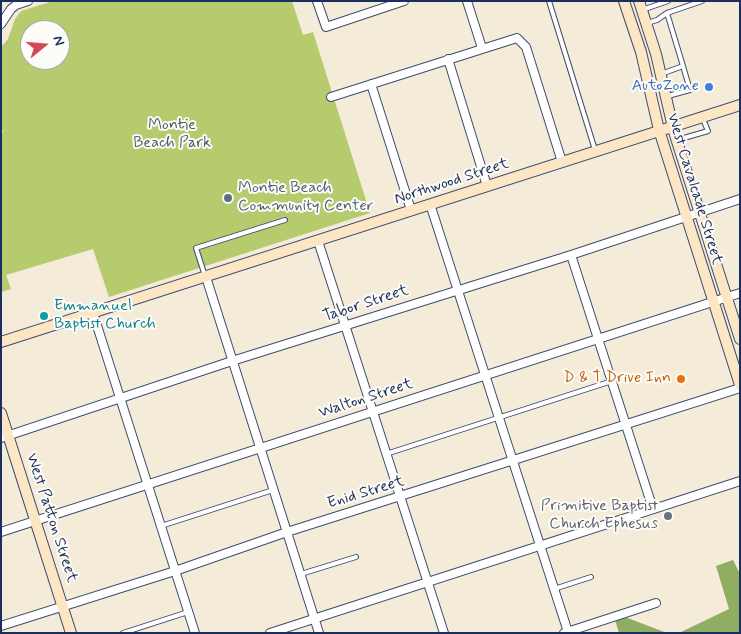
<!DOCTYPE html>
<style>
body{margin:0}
#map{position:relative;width:741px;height:634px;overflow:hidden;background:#f4ecd8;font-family:Mynerve,sans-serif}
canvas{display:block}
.frame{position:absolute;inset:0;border:2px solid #1b2f5e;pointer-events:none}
.north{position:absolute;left:20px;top:20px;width:50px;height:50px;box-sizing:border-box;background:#fdfcf7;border:1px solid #a3aaba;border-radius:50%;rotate:73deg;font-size:14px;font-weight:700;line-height:20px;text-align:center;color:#1b2f5e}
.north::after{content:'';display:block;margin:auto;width:18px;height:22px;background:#d1495b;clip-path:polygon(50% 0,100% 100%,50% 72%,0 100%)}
</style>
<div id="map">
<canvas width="741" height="634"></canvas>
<div class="frame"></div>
<div class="north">N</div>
</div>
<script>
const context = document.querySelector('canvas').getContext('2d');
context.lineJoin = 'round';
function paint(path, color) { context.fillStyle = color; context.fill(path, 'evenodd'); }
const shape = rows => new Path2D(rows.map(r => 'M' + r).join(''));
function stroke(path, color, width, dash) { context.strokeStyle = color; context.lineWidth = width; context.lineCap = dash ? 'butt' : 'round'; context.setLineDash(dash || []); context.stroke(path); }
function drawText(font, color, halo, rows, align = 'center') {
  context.font = font + ' Mynerve,sans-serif'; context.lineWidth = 4; context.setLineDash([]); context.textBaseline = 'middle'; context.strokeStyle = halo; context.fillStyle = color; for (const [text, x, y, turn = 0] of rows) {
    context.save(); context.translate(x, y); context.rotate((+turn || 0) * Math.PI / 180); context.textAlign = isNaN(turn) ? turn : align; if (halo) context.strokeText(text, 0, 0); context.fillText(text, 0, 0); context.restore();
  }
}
paint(shape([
 [53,1,292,1,303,35,313,32,370,213,109,297,93,249,6,275,11,289,1,292,1,133,3,132,1,125,1,47,8,39,15,19,21,11],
 [30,30,60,30,60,60,30,60]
]), '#b6ca6e');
paint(shape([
 [733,560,740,574,740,633,679,633,729,609,716,566],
 [625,617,667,633,619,633,615,620]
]), '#90ae61');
const lane = shape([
 [549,1,595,150],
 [642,10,668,1],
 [647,23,657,20,667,13],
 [661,74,683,66,667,13,702,1],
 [668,96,690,90,683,66],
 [677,140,708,131,703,119],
 [205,276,196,248,285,220],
 [386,454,612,381],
 [161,526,273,490],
 [301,574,356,557],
 [554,589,591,577],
 [123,633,188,612]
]);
const street = shape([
 [317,1,326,27,404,1],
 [467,1,482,48],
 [1,24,11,9,16,5,28,1],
 [448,59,487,186],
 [371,84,411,210],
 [331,97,517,38,526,47,562,162],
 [430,204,568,632],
 [318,241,444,633],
 [571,255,653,509],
 [206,277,319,633],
 [93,313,195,633],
 [1,438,232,361,571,255,740,199],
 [1,532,740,293],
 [1,626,175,571,287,532,740,388],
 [270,633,740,481],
 [564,633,656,603]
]);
const secondary = shape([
 [624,1,641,52,659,130,740,385],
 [639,1,656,54,674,132,740,339],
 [1,342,740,105],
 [1,413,71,633]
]);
stroke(lane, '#3c4b70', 6);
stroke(street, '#3c4b70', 10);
stroke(secondary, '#3c4b70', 12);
stroke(lane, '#fff', 4);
stroke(street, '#fff', 8);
stroke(secondary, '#fce6c4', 10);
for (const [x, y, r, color] of [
 [709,87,5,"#3f7fe0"],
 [228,198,5,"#5c6f8a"],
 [44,316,5,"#0f9aa8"],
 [681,379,5,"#e8710a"],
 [668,516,5,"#6b7280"]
]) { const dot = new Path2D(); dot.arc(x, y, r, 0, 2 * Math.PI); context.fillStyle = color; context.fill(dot); stroke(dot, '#fdfcf7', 2); }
drawText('16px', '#366cbe', '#fdfcf7', [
 ["AutoZone",699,87]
], 'right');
drawText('16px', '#4a5e63', '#fdfcf7', [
 ["Montie",172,126],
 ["Beach Park",172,144]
]);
drawText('16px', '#1b2f5e', '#fdfcf7', [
 ["Northwood Street",452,182,-18],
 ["West Cavalcade Street",694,189,73],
 ["Tabor Street",366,304,-18],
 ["Walton Street",366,399,-18],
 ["Enid Street",366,493,-17],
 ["West Patton Street",51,518,72]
]);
drawText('16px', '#4e5e75', '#fdfcf7', [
 ["Montie Beach",238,189],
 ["Community Center",238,207]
], 'left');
drawText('16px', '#0d838f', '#fdfcf7', [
 ["Emmanuel",54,307],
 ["Baptist Church",54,325]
], 'left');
drawText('16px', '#c56008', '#fdfcf7', [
 ["D & T Drive Inn",671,379]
], 'right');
drawText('16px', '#5b616d', '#fdfcf7', [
 ["Primitive Baptist",658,507],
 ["Church Ephesus",658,525]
], 'right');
</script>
